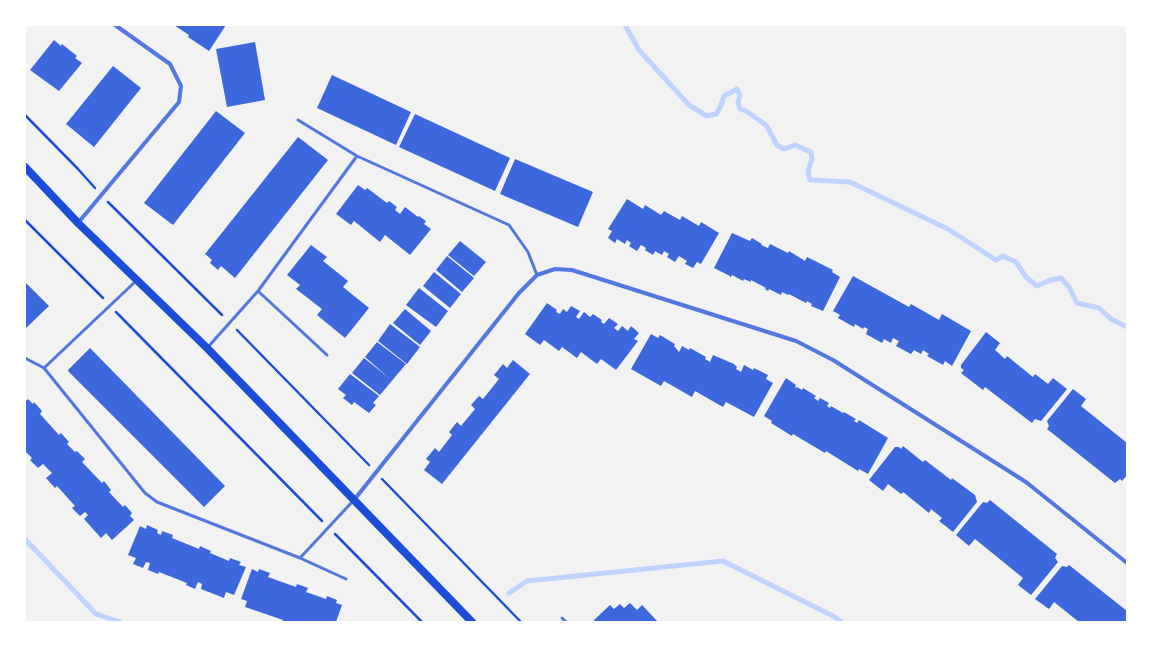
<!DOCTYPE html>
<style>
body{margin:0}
#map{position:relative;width:1152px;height:647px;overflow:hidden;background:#f2f2f2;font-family:Barlow,sans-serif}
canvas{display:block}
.frame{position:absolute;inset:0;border:26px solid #fff;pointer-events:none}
</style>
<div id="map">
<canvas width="1152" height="647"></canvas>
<div class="frame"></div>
</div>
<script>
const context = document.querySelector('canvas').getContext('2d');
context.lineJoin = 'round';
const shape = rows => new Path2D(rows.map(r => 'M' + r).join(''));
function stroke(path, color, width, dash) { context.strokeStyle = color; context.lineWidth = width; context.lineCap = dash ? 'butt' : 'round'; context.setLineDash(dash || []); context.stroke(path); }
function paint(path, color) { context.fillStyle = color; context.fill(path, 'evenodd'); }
stroke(shape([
 [625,25,639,50,689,105,707,116,716,114,720,108,724,96,737,89,740,95,738,103,740,109,746,111,766,125,777,145,784,149,795,145,811,152,812,159,808,171,810,180,850,182,948,229,996,260,1003,256,1016,262,1026,277,1037,286,1051,280,1061,278,1069,287,1077,303,1099,308,1111,319,1127,327],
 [25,539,96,614,120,622],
 [509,593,527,581,723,561,833,616,842,622]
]), '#bfd3fe', 5);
paint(shape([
 [174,25,226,25,209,51,188,37,189,35],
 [54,40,61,46,62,44,77,56,75,58,82,63,59,91,30,70],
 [255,42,265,100,227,107,216,49],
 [113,66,141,88,94,147,66,124],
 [332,75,411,112,396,145,317,108],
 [216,111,245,133,173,225,144,203],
 [415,114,510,158,495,191,399,147],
 [298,137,328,160,235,278,221,266,218,270,210,263,212,260,205,254],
 [515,159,593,192,578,227,500,194],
 [358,185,365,190,367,188,387,203,389,201,397,207,395,210,400,214,405,207,418,217,419,216,426,221,424,224,431,229,410,255,385,235,380,242,354,221,351,225,336,214],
 [627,199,643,209,645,205,661,215,664,211,680,220,682,216,699,226,701,222,719,233,701,264,697,262,693,268,685,264,687,261,679,256,675,262,667,257,669,254,664,251,662,255,655,251,653,255,645,250,646,248,641,245,637,251,629,246,631,243,627,240,625,244,617,239,615,243,608,238,612,231,608,229],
 [732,233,750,241,752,238,762,244,761,245,768,248,770,244,788,253,789,251,805,261,807,257,833,270,832,272,840,277,823,311,811,306,812,304,807,301,806,303,789,294,788,295,782,292,781,295,769,289,768,291,765,289,766,288,751,280,751,282,744,279,743,281,732,275,730,278,730,276,714,268],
 [460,241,486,262,474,276,448,255],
 [311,245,327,257,323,261,348,281,343,287,369,308,345,338,317,315,322,309,296,289,300,285,287,275],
 [447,256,474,278,462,292,436,270],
 [434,272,461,294,450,308,423,286],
 [853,276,909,307,911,304,939,320,942,314,971,331,952,366,945,361,943,365,927,356,929,354,923,350,921,354,914,350,911,354,896,346,899,341,893,338,891,343,884,339,882,343,866,334,868,329,864,327,863,329,855,324,854,327,838,318,840,315,833,311],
 [25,282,49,306,25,329],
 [419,288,448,311,436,327,406,305],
 [547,303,557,310,556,312,560,314,563,309,567,312,571,306,580,311,576,317,579,319,584,312,590,317,593,314,602,320,601,322,604,324,609,318,618,324,614,328,618,331,622,326,628,331,631,326,639,333,634,339,638,341,616,370,601,359,597,364,581,352,577,358,562,347,559,351,544,340,540,345,525,334],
 [405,309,431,331,420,345,393,323],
 [390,324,420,347,407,364,378,341],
 [986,332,1000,343,995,350,1005,359,1007,356,1033,377,1035,374,1048,384,1053,378,1067,389,1041,421,1035,419,1032,423,985,387,983,390,961,373,964,370,961,368,961,365],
 [651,334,658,338,660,335,675,344,674,346,679,352,682,346,689,350,690,348,706,357,705,359,710,362,713,355,734,364,737,367,736,369,741,372,744,365,753,370,754,368,768,375,766,379,773,383,754,417,726,402,723,407,695,391,692,397,664,381,661,386,631,369],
 [377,342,406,364,380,395,352,373,364,358,389,378,365,357],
 [90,348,225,486,204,507,69,372,68,370],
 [513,360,530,374,442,484,424,470,430,462,426,459,435,448,439,452,452,435,449,432,457,422,461,426,475,409,471,405,479,396,483,399,499,379,494,375,503,364,507,368],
 [350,374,379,396,373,403,376,405,369,413,354,402,352,405,343,398,346,395,338,389],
 [786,378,796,385,795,387,796,388,797,387,802,390,803,388,816,396,814,398,818,401,820,398,829,403,827,406,830,408,831,406,843,413,844,412,856,419,854,421,857,423,859,420,888,438,868,474,859,469,858,471,826,451,825,453,793,434,792,436,771,423,772,421,764,416],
 [1073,389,1086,399,1081,406,1127,443,1127,475,1122,481,1120,479,1115,483,1047,429,1049,426,1047,421],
 [28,399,33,404,34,402,42,411,40,414,59,435,61,433,69,442,67,444,75,452,77,451,85,459,82,462,102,483,104,481,111,490,109,492,123,507,125,505,132,513,130,516,134,520,112,540,106,533,101,538,84,519,88,515,85,512,80,516,72,508,75,506,57,486,55,488,46,478,52,473,43,464,38,468,30,460,32,458,25,451,25,402],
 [903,446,923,462,925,460,951,480,952,478,975,495,977,502,953,532,939,521,942,518,931,509,929,513,903,492,901,494,888,484,883,491,869,480,895,447,899,447,901,449],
 [990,500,1057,554,1055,558,1058,562,1031,595,1018,585,1023,578,975,539,969,546,956,535,983,502,987,503],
 [147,525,158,530,157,533,161,535,162,531,173,535,172,538,199,549,200,546,211,551,210,553,229,561,230,558,241,562,239,565,246,567,234,595,226,592,224,598,201,589,202,584,198,582,195,589,186,585,187,583,159,572,158,574,148,570,150,563,146,562,143,568,133,564,136,558,128,555,140,526,146,529],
 [1069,565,1127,611,1127,622,1079,622,1054,602,1049,609,1035,599,1062,566,1067,567],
 [252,569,258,572,259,569,270,573,268,577,296,587,297,584,308,588,306,592,326,599,327,596,337,600,336,603,342,605,336,622,282,622,283,620,245,607,247,601,241,599],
 [630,603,637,610,642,605,658,622,595,622,594,620,610,605,614,609,620,604,624,608]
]), '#3d67dc');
stroke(shape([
 [25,115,78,169,95,188],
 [108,202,222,315],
 [25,220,103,298],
 [116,312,322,521],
 [237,330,369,465],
 [382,479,521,622],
 [335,534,422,622]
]), '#1d4ed8', 2.5);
stroke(shape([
 [298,120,357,156],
 [258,291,327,355],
 [208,347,258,291,357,156,509,225,528,252,537,275],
 [25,358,44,368,145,493,157,502,300,558,346,579],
 [44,368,136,281],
 [300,558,353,501],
 [562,618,566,622]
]), '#5277de', 3);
stroke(shape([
 [78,223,179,102,181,86,170,64,115,25],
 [354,500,519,293,537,275,555,269,572,270,796,341,833,360,1026,482,1127,563]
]), '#5277de', 4);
stroke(shape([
 [25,167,78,223,207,348,472,622]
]), '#1d4ed8', 8);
</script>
